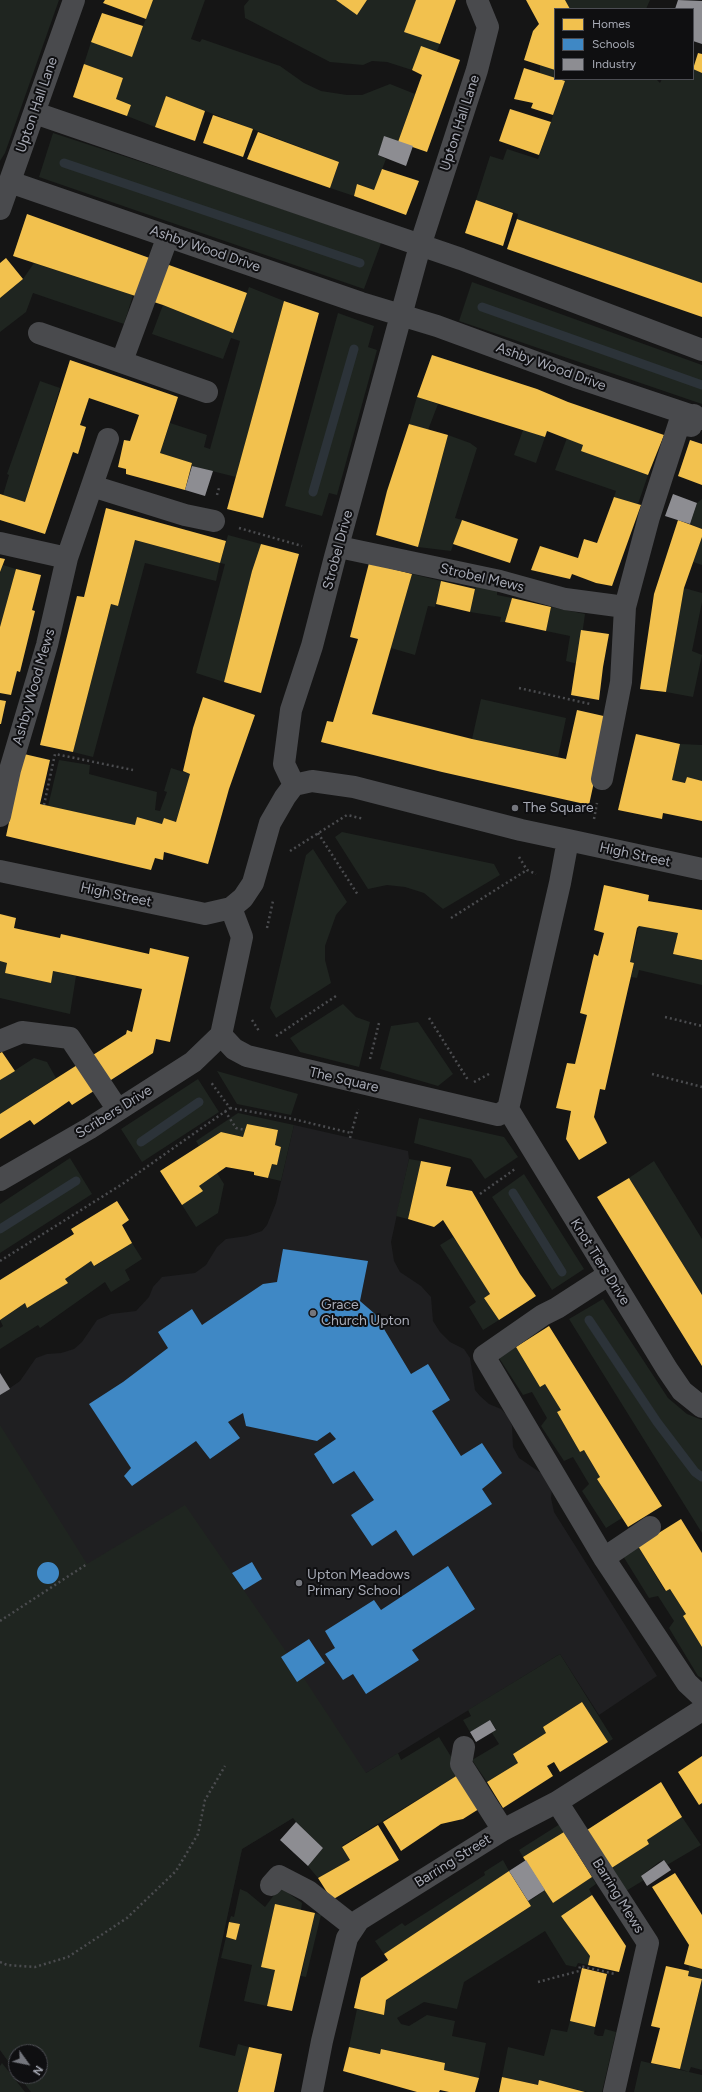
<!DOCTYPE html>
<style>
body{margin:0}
#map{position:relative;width:702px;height:2092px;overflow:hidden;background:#151515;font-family:Figtree,sans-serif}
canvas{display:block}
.legend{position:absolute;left:554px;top:8px;width:140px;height:72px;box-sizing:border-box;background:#0f0f11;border:1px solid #4c4d53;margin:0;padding:5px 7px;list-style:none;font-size:12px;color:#a7aab5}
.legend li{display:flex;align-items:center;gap:8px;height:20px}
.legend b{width:20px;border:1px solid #4c4d53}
.north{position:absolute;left:8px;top:2044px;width:40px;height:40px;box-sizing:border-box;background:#0f0f11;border:1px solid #4c4d53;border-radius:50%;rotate:123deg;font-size:11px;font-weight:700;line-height:16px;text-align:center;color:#a7aab5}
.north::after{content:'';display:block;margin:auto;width:14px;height:18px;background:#74767d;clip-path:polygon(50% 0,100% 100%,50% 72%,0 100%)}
</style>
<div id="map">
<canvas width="702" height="2092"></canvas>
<ul class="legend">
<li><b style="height:11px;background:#f2c14e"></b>Homes</li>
<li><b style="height:11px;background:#3f88c5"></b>Schools</li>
<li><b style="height:11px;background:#8d8d92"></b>Industry</li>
</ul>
<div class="north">N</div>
</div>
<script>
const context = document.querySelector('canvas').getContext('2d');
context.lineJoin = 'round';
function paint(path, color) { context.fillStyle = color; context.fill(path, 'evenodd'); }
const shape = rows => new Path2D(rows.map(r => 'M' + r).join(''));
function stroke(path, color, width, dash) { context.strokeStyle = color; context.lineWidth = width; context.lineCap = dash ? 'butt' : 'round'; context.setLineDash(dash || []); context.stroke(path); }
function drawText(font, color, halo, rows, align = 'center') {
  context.font = font + ' Figtree,sans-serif'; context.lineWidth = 4; context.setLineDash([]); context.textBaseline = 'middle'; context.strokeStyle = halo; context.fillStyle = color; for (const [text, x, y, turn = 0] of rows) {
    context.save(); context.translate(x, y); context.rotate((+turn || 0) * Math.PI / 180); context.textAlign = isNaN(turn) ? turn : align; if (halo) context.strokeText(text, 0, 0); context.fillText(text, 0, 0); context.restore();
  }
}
paint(shape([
 [294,1125,408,1151,409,1159,391,1242,394,1261,400,1272,421,1286,431,1297,433,1321,440,1332,450,1342,464,1349,470,1358,475,1390,480,1396,489,1404,501,1409,508,1416,512,1426,513,1447,519,1458,541,1473,552,1490,551,1498,554,1512,657,1676,599,1715,560,1654,242,1849,205,2017,31,2092,19,2076,40,2076,40,2052,16,2052,16,2072,0,2050,0,1395,20,1381,36,1358,47,1354,61,1353,74,1349,82,1342,97,1320,111,1314,136,1311,149,1297,153,1287,162,1277,195,1273,206,1265,217,1247,226,1239,247,1236,262,1231,267,1225,276,1203]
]), '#1f1f21');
paint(shape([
 [0,0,59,0,5,153,0,161],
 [153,0,205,0,191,39,200,42,202,39,280,66,304,83,321,91,347,95,362,95,390,84,415,94,398,142,384,137,378,155,386,159,374,190,358,184,354,196,330,188,339,162,166,96,155,127,127,116,131,105,116,99,123,78,84,64,91,42,143,26],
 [249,0,336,0,357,14,367,0,416,0,440,44,437,51,421,47,412,70,387,62,372,61,363,65,330,62,245,18,244,6],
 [565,0,650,0,646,9,570,9],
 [540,65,555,70,555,78,540,73],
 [693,69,702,73,702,283,517,219,518,214,476,200,490,156,503,160,507,149,538,159,565,81,558,79,656,79,660,83,662,79,693,79],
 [53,133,215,186,381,243,364,289,39,177],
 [34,263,133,295,124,324,33,293,26,312,0,332,0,298,23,279],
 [472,282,702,365,702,404,459,321],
 [249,287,284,301,236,477,192,466,192,463,160,453,170,423,207,435,204,447,210,449,240,341,231,338,223,359,152,334,163,305,233,333],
 [338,313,374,326,368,347,377,350,337,495,329,493,322,516,285,506],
 [40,381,60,388,25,502,3,495,9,475,7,474],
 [417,397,438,404,428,430,409,424],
 [523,430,545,437,536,463,514,455],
 [448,435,470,443,477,448,455,518,462,520,451,551,418,547],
 [567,438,583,445,581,451,648,475,638,504,614,497,616,491,555,470],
 [702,499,702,529,690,524,697,503],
 [228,535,261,544,252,571,224,682,196,673,225,564,220,563,216,581,145,563,93,757,73,752,111,604,118,606,135,540,220,563],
 [702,537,702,565,693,562],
 [3,565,16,569,0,627,0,573],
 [412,574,441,581,435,607,428,606,415,655,391,648],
 [476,585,497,590,497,595,512,598,505,622,500,622,501,617,470,612],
 [684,588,702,593,702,602,692,651,702,655,693,697,666,692],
 [551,607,585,614,578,664,566,661,570,636,546,631],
 [481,699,566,718,558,757,472,739],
 [680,744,702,745,702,781,687,777,685,783,672,780],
 [59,760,90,765,89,774,157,792,155,810,160,811,167,792,164,791,171,768,190,774,176,822,164,818,162,824,137,817,135,825,48,806],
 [342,832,494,864,500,875,443,909,424,893,405,887,387,885,368,889,335,837],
 [313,849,347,902,336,915,325,946,325,960,331,983,276,1018,270,1008,306,855],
 [639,926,678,933,673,954,702,960,702,985,639,970,637,978,631,977,634,964,630,962],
 [0,961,7,963,5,973,50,982,53,971,76,976,70,1014,0,998],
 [343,1004,356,1017,370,1022,359,1067,300,1052,290,1038],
 [418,1022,453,1074,438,1086,380,1069,391,1026],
 [34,1058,47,1062,56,1078,0,1114,0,1080],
 [217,1071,298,1094,291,1115,237,1104],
 [198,1079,219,1112,142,1162,121,1129],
 [238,1113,294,1125,281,1181,268,1178,272,1164,277,1165,281,1147,275,1145,278,1130,247,1124,243,1137,221,1132,199,1146,196,1141],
 [419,1118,504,1137,518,1157,485,1179,471,1159,414,1143],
 [70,1158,92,1194,0,1253,0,1204],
 [409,1159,421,1161,408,1219,396,1216],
 [654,1161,702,1239,702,1295,629,1178],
 [217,1173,224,1184,218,1213,196,1227,182,1205,202,1191,199,1186],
 [524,1174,584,1269,552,1290,492,1197],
 [453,1237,472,1263,490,1294,484,1298,499,1320,483,1330,469,1307,476,1302,440,1245],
 [132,1243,142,1259,125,1270,130,1280,111,1292,105,1282,40,1328,38,1325,0,1349,0,1328,3,1326,0,1320,25,1303,27,1308,48,1295,67,1283,65,1279,91,1261,95,1266],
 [603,1299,668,1398,687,1414,702,1420,702,1533,569,1319],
 [516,1347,529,1367,545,1384,561,1410,557,1412,580,1452,584,1450,600,1477,597,1479,622,1518,606,1528,582,1491,589,1484,573,1457,564,1461,541,1426,547,1418,532,1392,523,1395,499,1358],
 [0,1425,87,1564,185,1505,287,1653,281,1657,297,1681,303,1677,366,1773,398,1753,401,1760,439,1737,461,1773,342,1846,350,1860,318,1878,308,1866,323,1848,296,1822,293,1818,242,1849,199,2047,235,2056,238,2044,249,2047,238,2092,31,2092,19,2076,40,2076,40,2052,16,2052,16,2072,0,2050],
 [638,1546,665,1591,670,1589,686,1614,683,1616,702,1647,702,1678,698,1676,669,1628,674,1621,658,1596,649,1598,623,1556],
 [560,1654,613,1739,608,1742,582,1702,543,1727,546,1733,513,1754,518,1763,487,1782,472,1760,499,1744,492,1733,496,1729,490,1720,470,1732,463,1720,471,1716,468,1710],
 [682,1817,701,1845,667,1865,664,1860,659,1862,641,1876,644,1880,626,1891,610,1869,649,1844,647,1840],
 [560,1824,564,1832,523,1857,519,1850],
 [503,1860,509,1871,384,1954,375,1941,402,1923,405,1926,432,1909,485,1875,484,1872],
 [592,1877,596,1884,589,1889,592,1895,561,1916,590,1956,588,1965,578,1963,576,1967,566,1965,545,1931,464,1982,457,2009,424,2002,397,2018,401,2024,409,2026,427,2015,455,2021,452,2036,486,2043,479,2078,444,2070,445,2063,424,2058,382,2049,380,2054,349,2047,357,2009,384,2015,386,2000,531,1906,528,1901,534,1898,545,1890,553,1903],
 [280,1887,302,1903,301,1910,275,1905,261,1967,275,1970,267,2006,244,2001,252,1965,221,1958,226,1937,236,1940,240,1924,229,1922,231,1916,234,1917,240,1889,247,1892,265,1907],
 [315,1913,321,1915,306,1977,301,1976],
 [689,1966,702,1969,702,1979,688,1976],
 [702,1980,702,2070,691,2067,689,2072,680,2069],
 [570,2021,595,2027,594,2034,598,2036,603,2036,605,2029,616,2032,602,2092,587,2092,539,2080,538,2085,502,2077,508,2047,544,2056,551,2029,567,2032],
 [641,2061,702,2075,702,2092,634,2092],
 [2,2063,25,2092,0,2092,0,2066]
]), '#1f2520');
paint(shape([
 [105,0,153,0,146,19,103,3],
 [336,0,367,0,357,15],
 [416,0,456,0,440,44,404,32],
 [526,0,565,0,570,9,555,9,555,70,524,60,533,31,539,24],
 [102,13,143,26,132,57,91,42],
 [421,46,460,60,427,152,398,142,422,75,412,70],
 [698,53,702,54,702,73,693,69],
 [84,64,123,78,116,99,131,105,127,116,73,97],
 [524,68,565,81,553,115,531,108,533,103,514,99],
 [166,96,205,111,195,141,155,127],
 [510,109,551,122,539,155,499,141],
 [213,115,253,129,243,157,203,143],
 [258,132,339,162,330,188,247,159],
 [382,169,419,181,406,215,354,196,357,184,374,190],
 [476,200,513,213,503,246,465,233],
 [27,214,247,293,233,333,163,305,13,256],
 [517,219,702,283,702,317,507,249],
 [6,258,23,279,0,298,0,263],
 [284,301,319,313,263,518,227,509],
 [432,355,537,389,568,402,664,435,648,475,581,451,583,445,547,431,545,437,417,397],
 [70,360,178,397,160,453,192,463,185,490,126,474,126,469,118,467,124,440,130,441,139,415,89,398,80,425,86,427,78,454,73,452,45,534,0,520,0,494,25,502],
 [409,424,448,435,418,547,376,535,387,491],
 [690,440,702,444,702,485,678,476],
 [614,497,641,505,612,586,596,583,572,574,570,579,531,570,540,546,578,558,584,539,597,543],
 [106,508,226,541,220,563,135,540,118,606,111,604,73,752,40,745,77,596,84,597],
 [462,520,518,539,510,563,453,544],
 [678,520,702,529,702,537,684,588,666,692,640,689,654,594],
 [261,544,299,554,261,693,224,682,252,571],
 [0,558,5,559,0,572],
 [369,563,412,574,372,714,472,739,566,759,577,710,608,717,589,805,442,772,321,742,327,721,333,722,358,639,350,637],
 [16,569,41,575,32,610,35,611,20,672,17,671,11,695,0,693,0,627],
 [441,581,475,589,470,612,436,604],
 [512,598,551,607,546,631,505,622],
 [581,630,609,634,603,667,599,700,571,695],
 [203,697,255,715,229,789,208,864,164,852,163,860,155,858,151,870,6,836,24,754,50,760,40,804,135,825,137,817,162,824,164,818,176,822,190,774,183,771,193,728],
 [0,700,6,701,1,724,0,724],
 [636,734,680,744,672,780,685,783,687,777,702,781,702,821,663,813,662,819,618,810],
 [604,885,649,895,648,901,702,910,702,960,673,954,678,933,639,926,637,928,630,962,634,963,628,989,605,1090,600,1089,594,1117,607,1143,579,1160,566,1139,571,1111,556,1108,567,1063,575,1064,587,1015,580,1013,594,954,598,956,604,933,594,930],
 [0,914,16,918,14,928,60,938,61,934,149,954,150,948,189,957,170,1042,156,1039,153,1053,72,1105,69,1101,34,1125,30,1120,0,1139,0,1114,126,1034,127,1030,132,1032,142,989,53,971,51,983,5,973,7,963,0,961],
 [2,1052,15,1071,0,1080,0,1053],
 [247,1124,278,1130,275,1145,281,1147,277,1165,272,1164,268,1178,254,1175,254,1172,226,1167,199,1186,203,1191,182,1205,160,1171,221,1132,243,1137],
 [421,1161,451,1167,446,1186,472,1191,520,1274,536,1296,499,1320,484,1298,490,1294,443,1220,434,1227,408,1219],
 [629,1178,702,1295,702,1366,597,1197],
 [117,1201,129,1220,122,1225,132,1243,94,1266,91,1261,65,1279,68,1283,48,1295,27,1308,25,1303,0,1320,0,1280,74,1234,71,1229],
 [549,1326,662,1506,628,1527,597,1479,600,1477,584,1450,580,1452,557,1412,561,1410,545,1384,540,1387,516,1347],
 [681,1519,702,1553,702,1647,683,1616,686,1614,670,1589,666,1591,638,1546],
 [582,1702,608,1742,560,1772,554,1762,547,1766,553,1776,503,1808,487,1782,518,1763,513,1754,546,1733,543,1727],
 [702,1756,702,1803,699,1805,678,1772],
 [461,1773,482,1807,463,1819,441,1824,401,1851,383,1822],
 [661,1782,682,1817,647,1840,649,1844,610,1869,587,1830],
 [378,1825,399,1860,332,1900,318,1878,350,1860,342,1847],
 [564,1832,592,1877,553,1903,523,1857],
 [509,1871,531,1906,386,2000,384,2015,354,2008,361,1978,388,1960,384,1954],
 [675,1873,702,1915,702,1969,684,1964,689,1945,652,1887],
 [592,1895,626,1946,619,1972,588,1965,590,1956,561,1916],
 [275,1904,315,1913,292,2011,267,2006,275,1970,261,1967],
 [229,1922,240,1924,236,1940,226,1937],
 [666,1966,689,1971,688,1976,702,1979,680,2069,651,2063,660,2028,651,2026],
 [582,1968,607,1974,595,2027,570,2021],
 [249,2047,282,2054,274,2092,238,2092],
 [349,2047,380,2054,381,2049,445,2063,444,2070,479,2078,475,2092,449,2092,440,2090,439,2092,417,2092,343,2071],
 [502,2077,538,2085,539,2080,585,2092,499,2092]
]), '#f2c14e');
paint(shape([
 [283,1249,368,1261,360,1301,375,1314,411,1374,428,1364,450,1400,432,1411,461,1456,482,1443,502,1473,482,1489,492,1504,413,1556,396,1530,372,1546,351,1515,374,1500,354,1471,333,1484,314,1454,336,1439,330,1432,317,1441,246,1426,243,1413,228,1422,240,1438,210,1459,196,1441,132,1486,124,1476,131,1468,89,1404,123,1382,168,1348,158,1332,192,1309,202,1325,263,1284,277,1282],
 [252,1562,262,1579,244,1590,232,1573],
 '37 1573a11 11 0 1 1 22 0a11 11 0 1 1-22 0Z',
 [448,1566,475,1609,412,1650,419,1660,366,1694,353,1674,343,1680,325,1654,335,1648,325,1631,374,1600,381,1610],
 [309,1639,325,1663,297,1682,281,1657]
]), '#3f88c5');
paint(shape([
 [678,0,702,1,702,44,693,41,693,9,675,9],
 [384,136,413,146,406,166,378,155],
 [192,466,213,471,205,496,185,490],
 [673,494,697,503,690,524,665,516],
 [0,1373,10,1389,0,1395],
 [490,1720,496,1730,476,1742,470,1732],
 [296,1822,323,1848,308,1866,280,1840],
 [526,1860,545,1890,528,1901,509,1871],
 [664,1860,671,1870,647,1886,641,1876]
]), '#8d8d92');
stroke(shape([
 [64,163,360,263],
 [482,307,702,385],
 [313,492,354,349],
 [141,1142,199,1102],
 [513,1193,562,1272],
 [0,1229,76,1181],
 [589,1320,657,1422,695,1472,702,1477]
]), '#2c3339', 9);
stroke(shape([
 [217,495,219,488],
 [239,528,302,546],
 [519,688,590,704],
 [44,805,55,754,133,770],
 [594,819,597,803],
 [318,833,358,895],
 [290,851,347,815,364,819],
 [519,857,527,870,536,874],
 [451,918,527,870],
 [267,928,273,901],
 [665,1017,702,1026],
 [429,1018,468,1080],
 [252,1020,259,1031],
 [276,1036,336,996],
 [370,1059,379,1023],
 [652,1074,702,1087],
 [474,1082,489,1074],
 [230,1108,293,1119,351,1133],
 [225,1111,236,1128,245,1130],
 [350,1138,358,1109],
 [480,1194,515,1169],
 [0,1261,124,1183,230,1108,210,1081],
 [0,1621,87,1564],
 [0,1962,7,1965,35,1967,68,1957,127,1918,176,1871,198,1834,205,1800,225,1766],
 [538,1982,579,1971,580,1966,615,1974]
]), '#4b4c4f', 2.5, [2, 3]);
stroke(shape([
 [35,113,461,259,702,350],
 [10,182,361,303,437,326,576,377,702,419],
 [0,209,74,0],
 [39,333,207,392],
 [122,361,168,236],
 [92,486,185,515,214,521],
 [0,543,67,558],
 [339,547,500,581,565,599,625,607],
 [602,779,621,682,625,607,649,517,679,424,691,426,694,415],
 [312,781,354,787,521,830,568,840,560,883,508,1109,498,1115,247,1056,234,1049,221,1035,242,937,231,908,243,898,253,883,270,823,285,797,294,785,312,781],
 [294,785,284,764,291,710,312,646,335,557,420,246,477,70,488,27,477,0],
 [0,816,10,770,47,645,67,558,108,439],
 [568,840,702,869],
 [0,871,205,914,231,908],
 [0,1041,22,1032,70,1038,118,1110],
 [508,1109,667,1369,682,1391,702,1407],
 [0,1180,90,1128,193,1062,221,1035],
 [608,1275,557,1308,543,1315,484,1356,604,1558,687,1683,702,1697],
 [604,1558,650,1527],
 [464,1747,461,1764,503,1830],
 [557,1802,648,1943,614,2092],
 [271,1885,279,1876,308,1891,354,1927],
 [312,2092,322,2041,344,1950,347,1938,359,1920,503,1830,557,1802,702,1710]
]), '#494a4d', 22);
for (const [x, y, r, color] of [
 [515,808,4,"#74767d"],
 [313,1313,4,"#74767d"],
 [299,1583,4,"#74767d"]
]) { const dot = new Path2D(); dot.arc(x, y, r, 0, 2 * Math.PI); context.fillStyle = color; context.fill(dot); stroke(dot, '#0f0f11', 1.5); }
drawText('14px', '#a7aab5', '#0f0f11', [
 ["Upton Hall Lane",37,105,-71],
 ["Upton Hall Lane",460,123,-72],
 ["Ashby Wood Drive",205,249,19],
 ["Ashby Wood Drive",551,367,20],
 ["Strobel Drive",338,550,-75],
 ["Strobel Mews",482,578,13],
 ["Ashby Wood Mews",34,687,-74],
 ["High Street",635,855,12],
 ["High Street",116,895,12],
 ["The Square",344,1080,13],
 ["Scribers Drive",114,1112,-32],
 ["Knot Tiers Drive",600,1262,58],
 ["Barring Street",453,1861,-32],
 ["Barring Mews",618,1896,58]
]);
drawText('14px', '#a7aab5', '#0f0f11', [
 ["The Square",523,808],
 ["Grace",321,1305],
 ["Church Upton",321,1321],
 ["Upton Meadows",307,1575],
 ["Primary School",307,1591]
], 'left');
</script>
